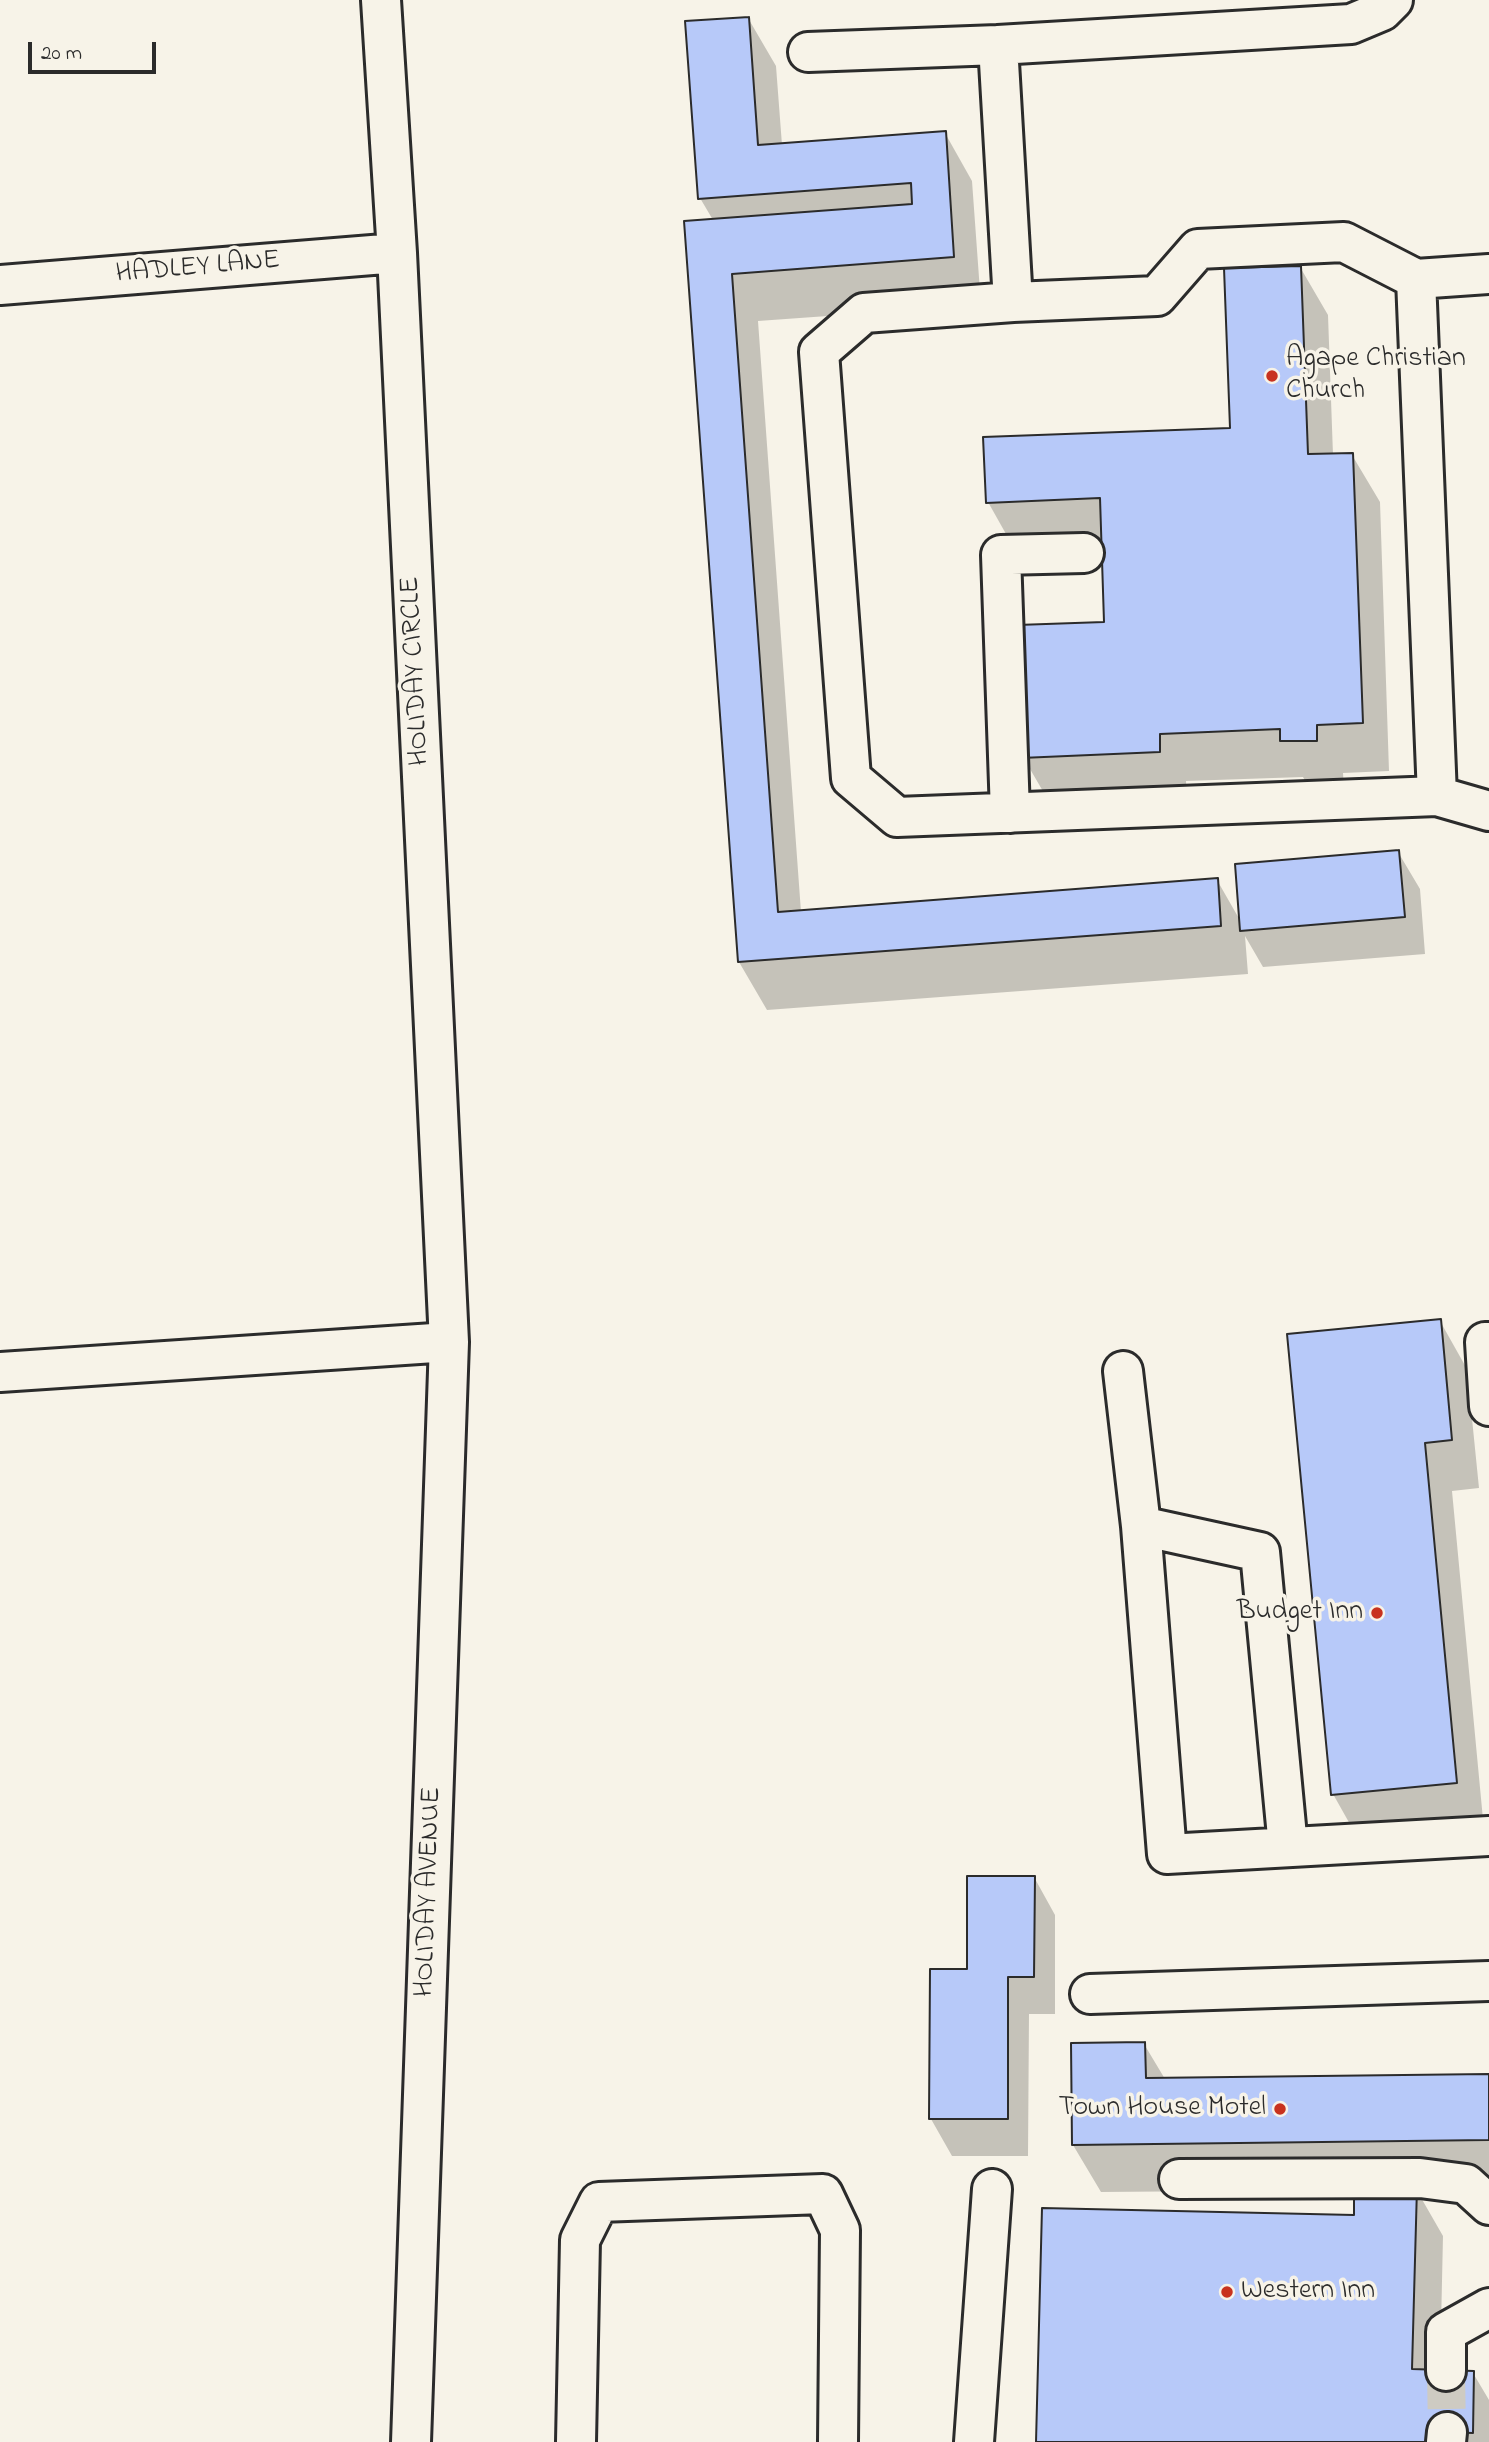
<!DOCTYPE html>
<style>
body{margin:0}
#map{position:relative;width:1489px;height:2442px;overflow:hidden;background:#f7f3e8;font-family:"Indie Flower",sans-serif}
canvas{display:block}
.scale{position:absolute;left:28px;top:42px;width:128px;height:32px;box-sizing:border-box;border:4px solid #2b2b2b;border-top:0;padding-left:9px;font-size:21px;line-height:24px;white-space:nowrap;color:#2b2b2b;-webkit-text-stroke:5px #f7f3e8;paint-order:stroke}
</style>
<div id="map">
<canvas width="1489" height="2442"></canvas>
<div class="scale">20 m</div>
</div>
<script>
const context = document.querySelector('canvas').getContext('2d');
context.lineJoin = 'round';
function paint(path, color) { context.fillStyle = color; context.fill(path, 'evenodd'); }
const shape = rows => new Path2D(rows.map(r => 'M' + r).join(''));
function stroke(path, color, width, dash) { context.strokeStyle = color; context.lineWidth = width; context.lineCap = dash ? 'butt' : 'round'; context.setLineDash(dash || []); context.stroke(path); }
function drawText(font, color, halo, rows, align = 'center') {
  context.font = font + ' "Indie Flower",sans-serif'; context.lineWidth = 7; context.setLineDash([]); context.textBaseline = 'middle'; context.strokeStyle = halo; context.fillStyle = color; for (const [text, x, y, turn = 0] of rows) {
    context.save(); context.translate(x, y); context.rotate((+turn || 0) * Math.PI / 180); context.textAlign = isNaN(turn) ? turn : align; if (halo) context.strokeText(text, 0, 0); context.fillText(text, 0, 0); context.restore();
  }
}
paint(shape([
 [748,18,776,66,782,145,945,133,972,181,981,305,758,321,801,912,1217,880,1241,922,1398,852,1420,889,1425,954,1263,967,1245,936,1248,974,767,1010,739,962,686,223,713,220,700,198],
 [1300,267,1328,315,1333,455,1352,455,1380,502,1389,771,1343,773,1344,788,1310,789,1303,777,1186,781,1187,800,1051,805,1023,757,1106,623,1103,547,1015,550,988,502,1232,430],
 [1440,1321,1467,1369,1479,1488,1452,1491,1484,1830,1360,1842,1333,1794],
 [1034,1877,1055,1915,1055,2014,1029,2014,1028,2156,952,2156,931,2119,969,1971],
 [1144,2044,1165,2079,1489,2076,1489,2188,1416,2189,1443,2236,1440,2372,1473,2373,1489,2400,1489,2442,1038,2442,1355,2217,1356,2190,1101,2192,1073,2145]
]), '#0003');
const building = shape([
 [749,17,758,145,946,131,954,257,732,274,778,912,1218,878,1221,926,738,962,684,221,912,204,911,183,698,199,685,21,749,17],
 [1301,266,1308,454,1353,453,1363,723,1317,725,1317,741,1280,741,1280,729,1160,734,1160,752,1021,758,1017,625,1104,622,1100,498,986,503,983,437,1230,428,1224,268,1301,266],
 [1399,850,1405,917,1240,931,1235,864,1399,850],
 [1441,1319,1452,1440,1425,1443,1457,1783,1331,1795,1287,1334,1441,1319],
 [967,1876,1035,1876,1034,1977,1008,1977,1008,2119,929,2119,930,1969,967,1969,967,1876],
 [1145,2042,1146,2078,1489,2074,1489,2140,1072,2145,1071,2043,1145,2042],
 [1354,2185,1417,2187,1412,2369,1474,2371,1473,2433,1440,2432,1440,2442,1036,2442,1042,2208,1354,2215,1354,2185]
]);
paint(building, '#b7c9f9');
stroke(building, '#2b2b2b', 2);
stroke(shape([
 [1446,2371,1447,2432]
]), '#cecbc2', 38, [38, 19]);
const minor = shape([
 [381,0,397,253,449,1342,411,2442],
 [1393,0,1382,11,1351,24,998,45,1013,302,1157,296,1198,249,1344,242,1416,279,1489,274],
 [808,52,998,45],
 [1416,279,1437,796],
 [0,285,397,253],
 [1013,302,864,313,819,352,851,778,897,817,1437,796,1489,811],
 [1010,813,1001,555,1084,553],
 [1489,1342,1485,1342,1489,1406],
 [1123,1371,1141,1526,1167,1854,1489,1836],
 [0,1372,449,1342],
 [1141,1526,1260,1552,1288,1847],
 [1090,1994,1489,1981],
 [1179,2179,1420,2178,1466,2184,1489,2205],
 [1446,2371,1446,2332,1489,2308],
 [576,2442,580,2240,599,2202,823,2194,840,2230,838,2442],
 [974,2442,992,2189],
 [1446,2442,1447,2432]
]);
stroke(minor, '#2b2b2b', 44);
stroke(minor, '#f7f3e8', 38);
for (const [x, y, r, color] of [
 [1272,376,7,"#c8321e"],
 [1377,1613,7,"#c8321e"],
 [1280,2109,7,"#c8321e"],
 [1227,2292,7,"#c8321e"]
]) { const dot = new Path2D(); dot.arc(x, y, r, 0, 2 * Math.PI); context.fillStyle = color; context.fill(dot); stroke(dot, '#f7f3e8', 2.5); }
drawText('28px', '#2b2b2b', '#f7f3e8', [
 ["HADLEY LANE",198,269,-5],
 ["HOLIDAY CIRCLE",417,671,-93],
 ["HOLIDAY AVENUE",430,1892,-88]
]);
drawText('28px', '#2b2b2b', '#f7f3e8', [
 ["Agape Christian",1286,360],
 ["Church",1286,392],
 ["Budget Inn",1363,1613,"right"],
 ["Town House Motel",1266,2109,"right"],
 ["Western Inn",1241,2292]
], 'left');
</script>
